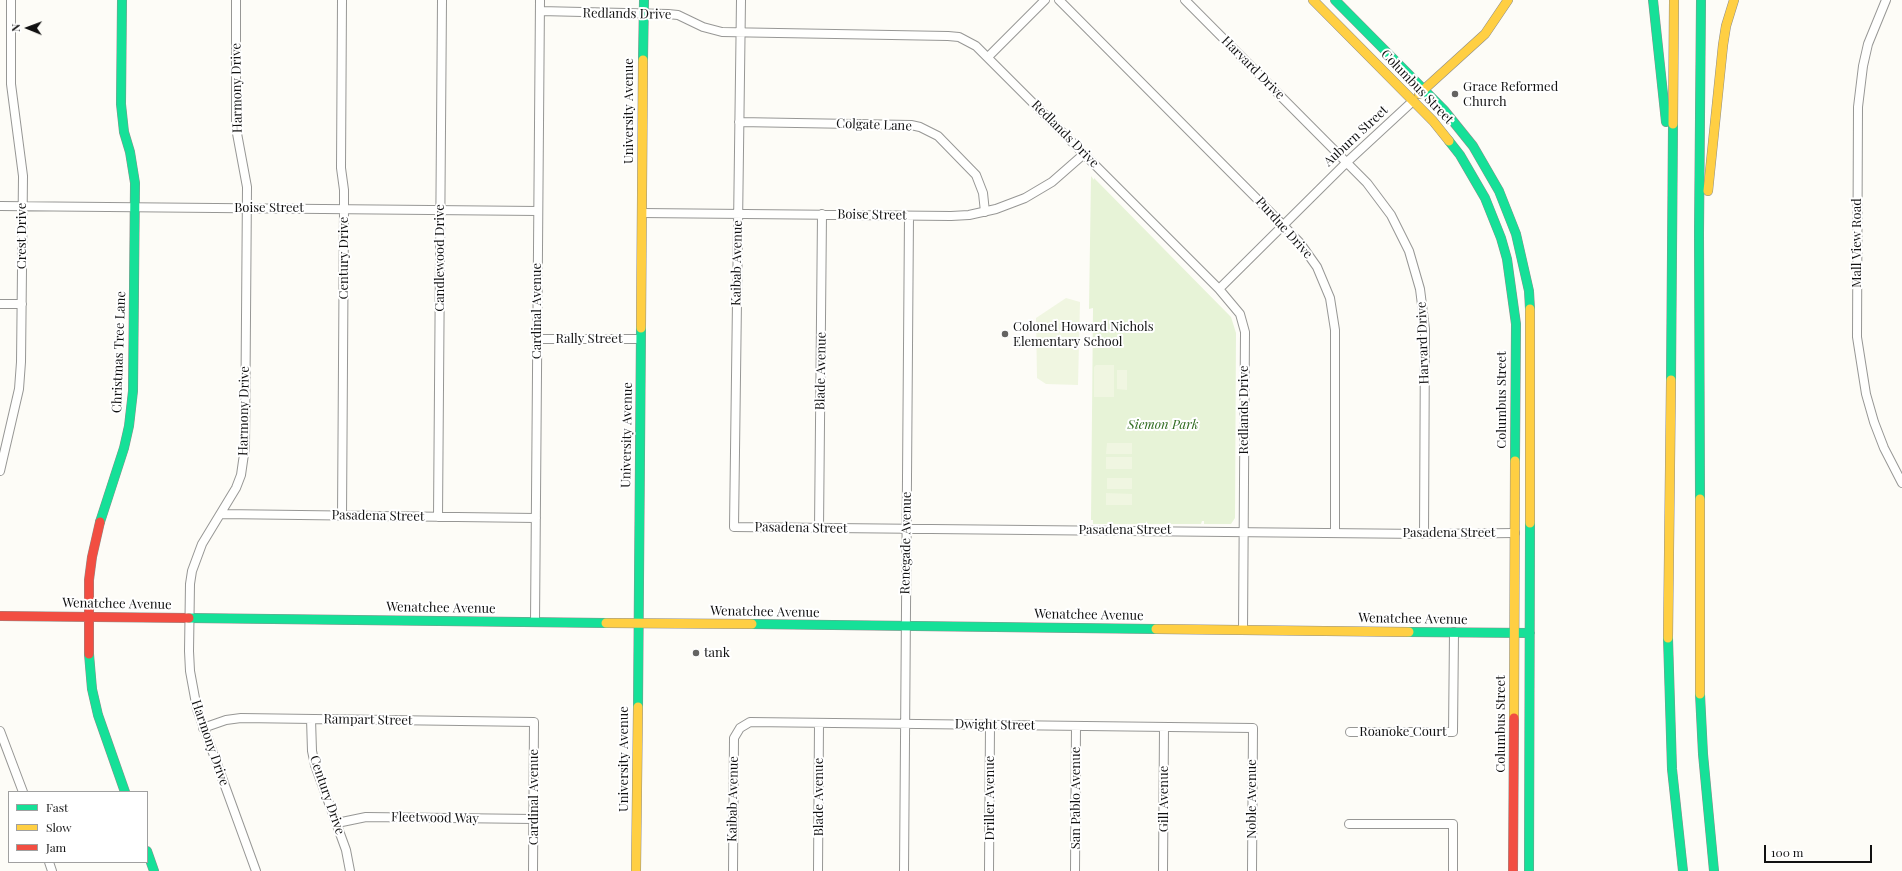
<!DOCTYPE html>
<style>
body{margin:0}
#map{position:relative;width:1902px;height:871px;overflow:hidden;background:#fdfcf7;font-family:"Playfair Display",serif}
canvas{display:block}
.legend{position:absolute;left:8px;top:791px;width:140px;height:72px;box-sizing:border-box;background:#fff;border:1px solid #a0a0a0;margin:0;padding:5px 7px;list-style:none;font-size:12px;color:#111}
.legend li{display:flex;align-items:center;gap:8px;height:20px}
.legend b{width:20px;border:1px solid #a0a0a0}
.north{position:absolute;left:8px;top:8px;width:40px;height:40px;-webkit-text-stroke:3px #fff;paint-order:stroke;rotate:271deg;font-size:11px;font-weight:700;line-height:16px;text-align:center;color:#111}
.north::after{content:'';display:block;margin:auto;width:14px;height:18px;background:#111;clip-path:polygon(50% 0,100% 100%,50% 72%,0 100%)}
.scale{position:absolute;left:1764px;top:845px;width:108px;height:18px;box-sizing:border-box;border:2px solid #111;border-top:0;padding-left:5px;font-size:12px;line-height:14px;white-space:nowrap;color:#111;-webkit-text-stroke:3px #fff;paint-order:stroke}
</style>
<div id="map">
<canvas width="1902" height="871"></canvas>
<ul class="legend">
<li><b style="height:5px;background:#16e098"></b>Fast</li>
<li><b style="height:5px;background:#ffcf43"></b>Slow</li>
<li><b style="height:5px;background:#f24e42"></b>Jam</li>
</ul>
<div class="north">N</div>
<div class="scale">100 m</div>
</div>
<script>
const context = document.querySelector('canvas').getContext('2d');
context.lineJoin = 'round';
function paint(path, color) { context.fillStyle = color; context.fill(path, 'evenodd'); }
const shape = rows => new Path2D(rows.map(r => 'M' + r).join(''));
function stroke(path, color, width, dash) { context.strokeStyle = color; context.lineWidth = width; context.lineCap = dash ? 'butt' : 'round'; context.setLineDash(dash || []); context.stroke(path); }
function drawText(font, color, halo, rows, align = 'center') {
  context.font = font + ' "Playfair Display",serif'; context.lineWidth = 4; context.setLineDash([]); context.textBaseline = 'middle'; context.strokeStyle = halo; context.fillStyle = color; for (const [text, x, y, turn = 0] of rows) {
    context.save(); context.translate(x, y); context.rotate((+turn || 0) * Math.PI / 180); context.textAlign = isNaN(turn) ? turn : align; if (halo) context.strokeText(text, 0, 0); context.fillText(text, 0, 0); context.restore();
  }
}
paint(shape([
 [1091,176,1094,180,1094,178,1231,317,1236,333,1235,518,1231,524,1204,524,1204,521,1202,521,1201,524,1148,524,1146,521,1146,524,1093,524,1093,520,1091,520,1093,308,1089,309]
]), '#e7f3d7');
paint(shape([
 [1066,298,1080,302,1078,385,1046,384,1037,378,1036,318],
 [1096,365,1114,365,1114,397,1094,397,1094,367],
 [1117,370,1127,370,1127,390,1117,389],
 [1107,443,1132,443,1132,454,1106,454],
 [1106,457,1132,457,1132,469,1106,469],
 [1107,478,1132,478,1132,489,1107,489],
 [1106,493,1132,494,1132,505,1106,505]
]), '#f0f6e1');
const street = shape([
 [236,0,236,128,247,187,245,447,241,475,236,488,202,544,192,571,190,584,189,651,190,671,197,709,256,871],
 [741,0,734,527,1424,534,1515,533],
 [1059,0,1283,225,1300,243,1317,267,1330,298,1335,330,1335,533],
 [1185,0,1367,183,1391,215,1409,251,1420,289,1425,329,1424,534],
 [1886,0,1868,44,1863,66,1858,107,1857,337,1866,394,1874,422,1884,448,1902,483],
 [540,11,668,14,678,15,703,27,722,32,948,36,959,37,976,46,1219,289,1240,314,1245,332,1243,630],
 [988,57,1045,0],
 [739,122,911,125,920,127,938,136,976,175,983,193,985,212],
 [0,206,538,211],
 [642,213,951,216,969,215,996,209,1025,198,1052,182,1084,154],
 [1219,289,1347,162,1413,101],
 [0,304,22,304],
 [537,339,640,339],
 [0,471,19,389,21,362,23,176,11,84,11,0],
 [221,514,536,518],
 [342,516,344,209,344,190,341,168,342,0],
 [438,517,442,0],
 [819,528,822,214],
 [535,622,540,0],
 [311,719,312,751,315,765,346,850,350,871],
 [203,728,226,720,241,718,534,722,533,871],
 [0,731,23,792],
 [1350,732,1453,732,1454,632],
 [337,823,366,817,533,819],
 [1349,824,1453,824,1453,871],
 [49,862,52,871],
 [733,871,734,738,740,728,750,722,1253,728,1252,871],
 [818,871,819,723],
 [904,871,909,216],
 [989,871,990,725],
 [1075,871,1076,726],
 [1163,871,1164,727]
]);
const fast = shape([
 [1335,0,1444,110,1473,146,1499,191,1516,234,1529,291,1530,309],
 [1653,0,1666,122],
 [643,60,644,0],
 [1449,141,1460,155,1485,198,1501,238,1507,259,1516,324,1515,461],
 [1671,380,1673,124],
 [1700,499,1699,233,1701,0],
 [100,522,124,448,129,426,133,391,135,183,130,152,124,132,121,104,122,0],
 [189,618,606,623],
 [752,624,1156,629],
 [1409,632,1530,633],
 [1668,638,1672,769,1683,871],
 [89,654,92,689,98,715,125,792],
 [1700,694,1703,754,1714,871],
 [638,707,641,328],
 [147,851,154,871],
 [1529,871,1530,523]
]);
const slow = shape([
 [1313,0,1433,121,1449,141],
 [1419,94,1485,34,1508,0],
 [1673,124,1674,0],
 [1708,191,1723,45,1726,26,1734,0],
 [1530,309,1530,523],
 [641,328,643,60],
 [1700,499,1700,694],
 [606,623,752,624],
 [1156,629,1409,632],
 [1668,638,1671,380],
 [1514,718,1515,461],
 [636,871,638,707]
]);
const jam = shape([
 [0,616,189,618],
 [89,654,89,580,92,557,100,522],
 [1513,871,1514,718]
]);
stroke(street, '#979795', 10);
stroke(fast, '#8e8d8b', 10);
stroke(slow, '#8e8d8b', 10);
stroke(jam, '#8e8d8b', 10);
stroke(street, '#fffffe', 8);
stroke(fast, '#16e098', 9);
stroke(slow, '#ffcf43', 9);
stroke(jam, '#f24e42', 9);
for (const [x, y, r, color] of [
 [1455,94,4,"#646362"],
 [1005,334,4,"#646362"],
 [696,653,4,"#646362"]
]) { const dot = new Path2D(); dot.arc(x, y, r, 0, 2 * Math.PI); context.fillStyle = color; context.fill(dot); stroke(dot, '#fff', 1.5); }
drawText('13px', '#111', '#fff', [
 ["Redlands Drive",627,14,1],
 ["Harvard Drive",1253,68,45],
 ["Columbus Street",1417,87,46],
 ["Harmony Drive",237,88,-91],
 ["University Avenue",629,111,-90],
 ["Colgate Lane",874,125,2],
 ["Redlands Drive",1065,134,45],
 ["Auburn Street",1356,136,-43],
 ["Boise Street",269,208],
 ["Boise Street",872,215,1],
 ["Purdue Drive",1284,228,48],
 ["Crest Drive",22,236,-90],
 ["Mall View Road",1857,243,-90],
 ["Century Drive",344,258,-90],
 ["Candlewood Drive",440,258,-90],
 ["Kaibab Avenue",737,263,-89],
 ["Cardinal Avenue",537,311,-90],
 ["Rally Street",589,339],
 ["Harvard Drive",1423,343,-92],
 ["Christmas Tree Lane",119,352,-88],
 ["Blade Avenue",821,371,-89],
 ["Columbus Street",1502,400,-90],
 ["Redlands Drive",1244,410,-90],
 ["Harmony Drive",244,411,-89],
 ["University Avenue",627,435,-89],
 ["Pasadena Street",378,516,1],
 ["Pasadena Street",801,528,1],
 ["Pasadena Street",1125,530],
 ["Pasadena Street",1449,533],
 ["Renegade Avenue",906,543,-89],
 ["Wenatchee Avenue",117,604,1],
 ["Wenatchee Avenue",441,608,1],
 ["Wenatchee Avenue",765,612,1],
 ["Wenatchee Avenue",1089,615,1],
 ["Wenatchee Avenue",1413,619,1],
 ["Rampart Street",368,720,1],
 ["Columbus Street",1501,724,-90],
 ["Dwight Street",995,725,1],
 ["Roanoke Court",1403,732],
 ["Harmony Drive",210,743,71],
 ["University Avenue",624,759,-90],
 ["Century Drive",327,795,71],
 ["Cardinal Avenue",534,797,-90],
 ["Blade Avenue",819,797,-90],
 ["Driller Avenue",990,798,-90],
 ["San Pablo Avenue",1076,798,-90],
 ["Kaibab Avenue",733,799,-89],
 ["Gill Avenue",1164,799,-90],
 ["Noble Avenue",1252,799,-90],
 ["Fleetwood Way",435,818,1]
]);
drawText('13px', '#111', '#fff', [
 ["Grace Reformed",1463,87],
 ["Church",1463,102],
 ["Colonel Howard Nichols",1013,327],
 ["Elementary School",1013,342],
 ["tank",704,653]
], 'left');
drawText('italic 13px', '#2f6b1f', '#fff', [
 ["Siemon Park",1163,425]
]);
</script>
